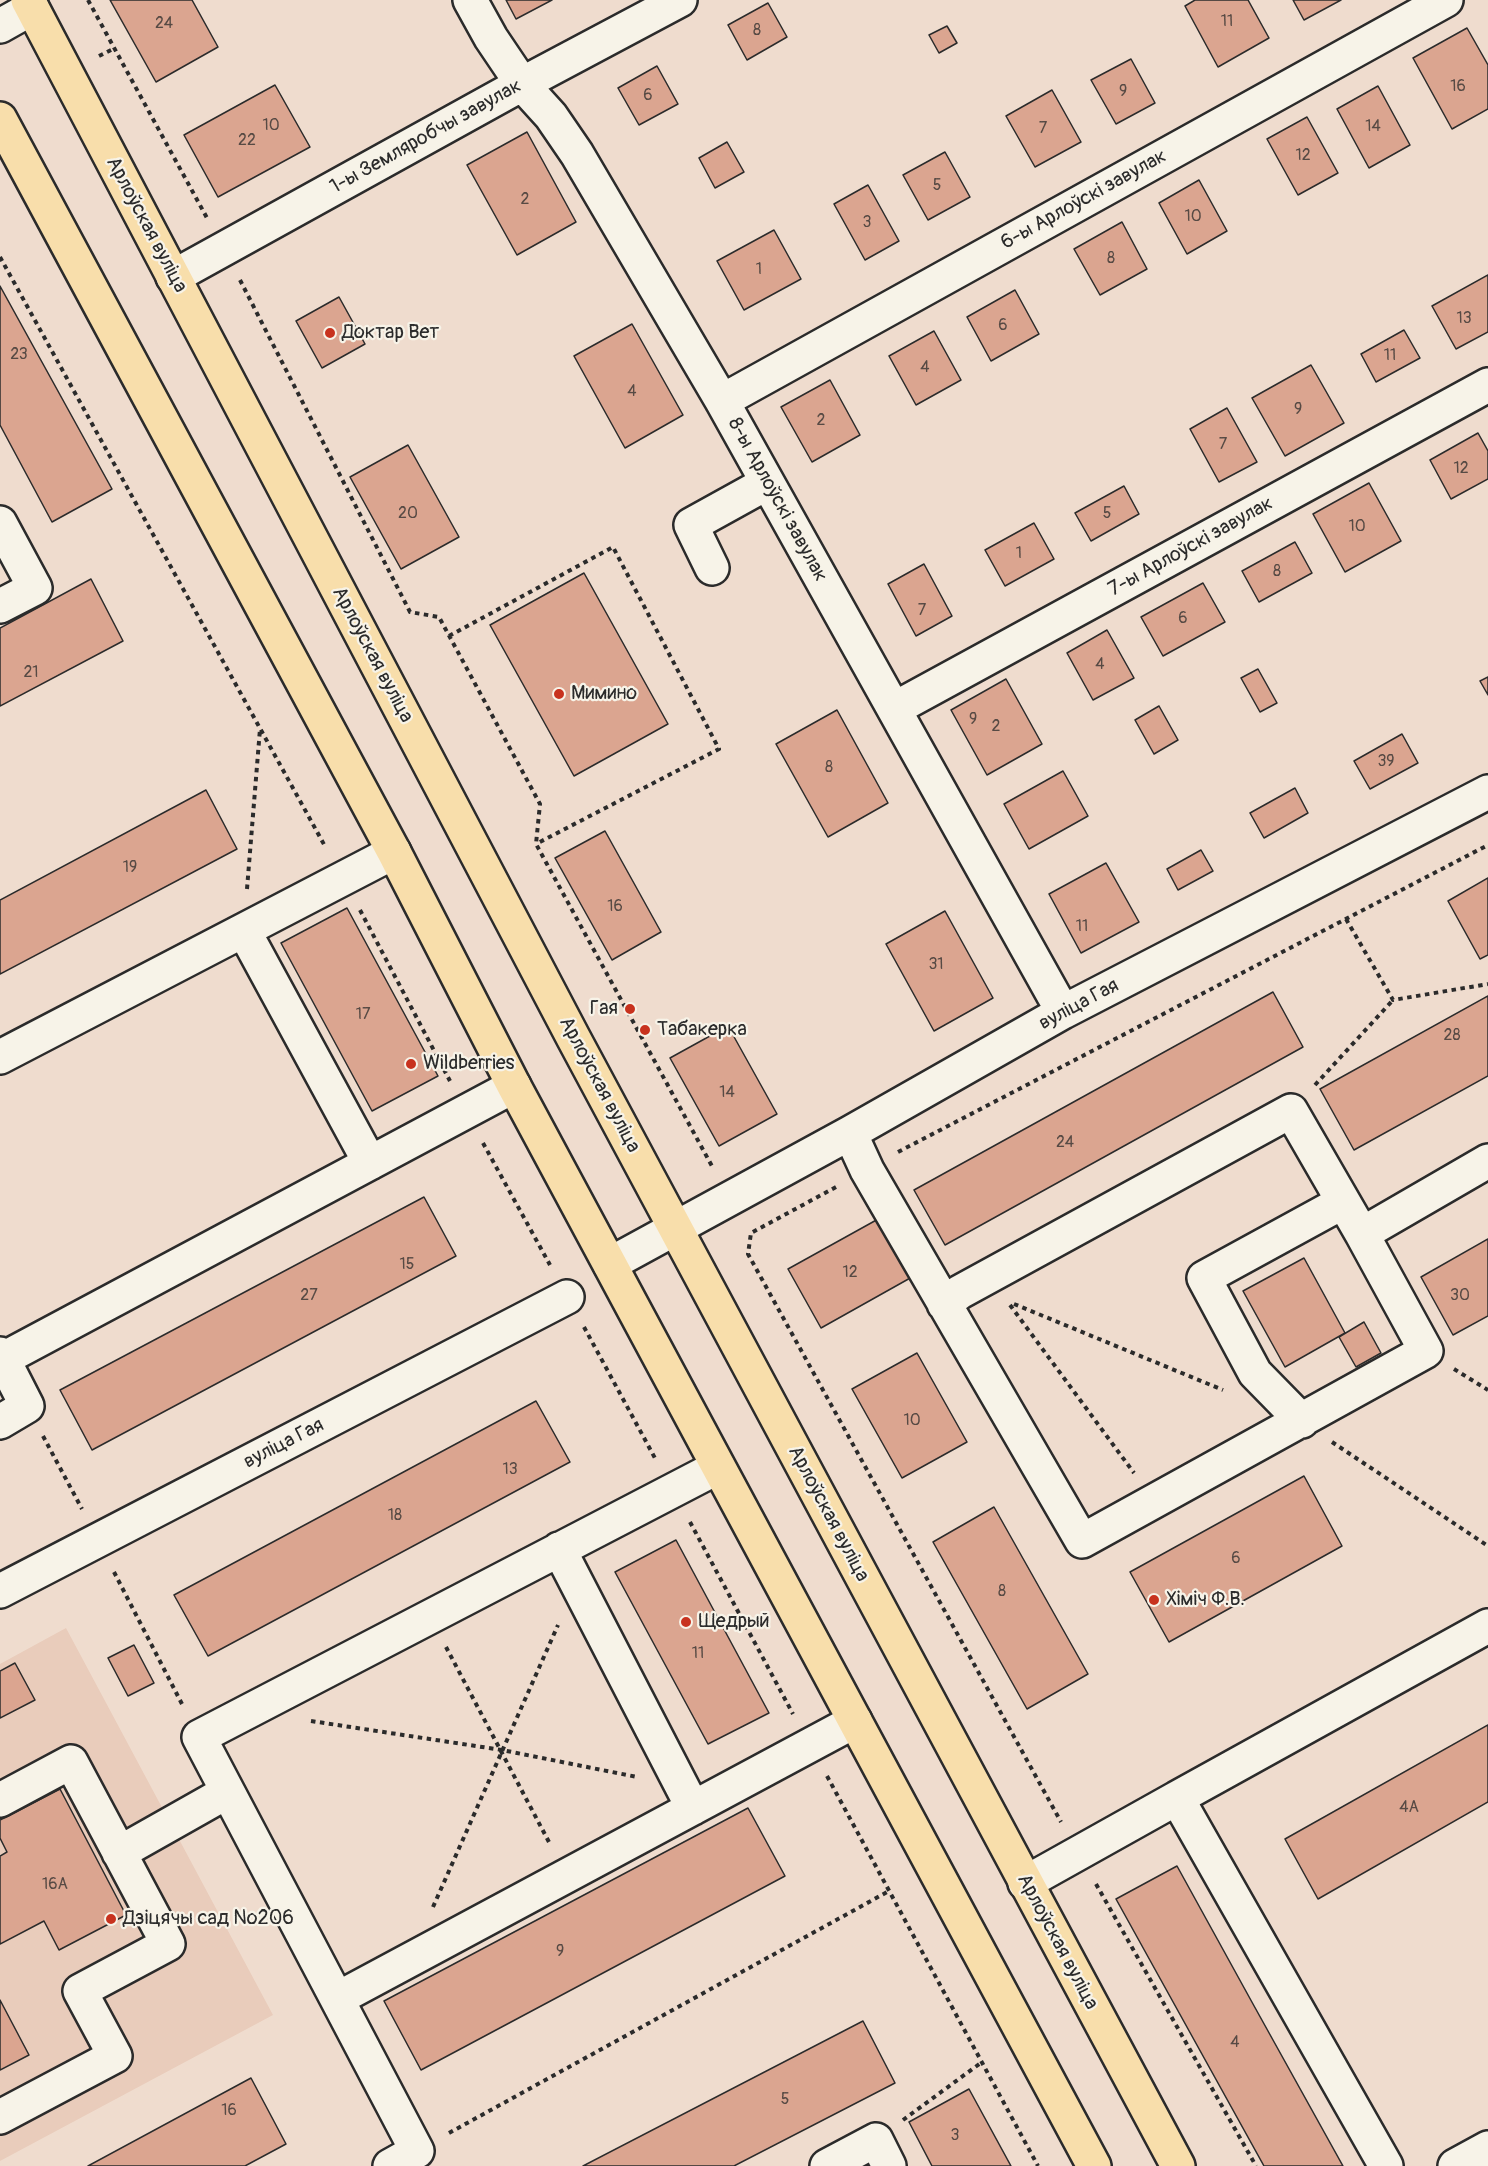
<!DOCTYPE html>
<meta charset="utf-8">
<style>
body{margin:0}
canvas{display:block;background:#efdcce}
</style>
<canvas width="1488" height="2166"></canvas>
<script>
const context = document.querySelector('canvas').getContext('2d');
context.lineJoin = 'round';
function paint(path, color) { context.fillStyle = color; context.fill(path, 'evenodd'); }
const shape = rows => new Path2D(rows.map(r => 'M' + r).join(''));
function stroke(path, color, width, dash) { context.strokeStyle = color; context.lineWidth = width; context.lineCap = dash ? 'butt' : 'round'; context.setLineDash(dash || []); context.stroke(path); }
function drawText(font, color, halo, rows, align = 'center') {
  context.font = font + ' Pangolin,sans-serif'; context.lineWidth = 4.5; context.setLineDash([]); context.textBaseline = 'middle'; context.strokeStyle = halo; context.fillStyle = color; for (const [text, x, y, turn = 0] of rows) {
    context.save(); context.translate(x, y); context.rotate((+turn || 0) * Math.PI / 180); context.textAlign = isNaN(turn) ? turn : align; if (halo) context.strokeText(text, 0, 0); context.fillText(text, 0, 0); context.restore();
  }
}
paint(shape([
 [66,1628,273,2015,0,2161,0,1664]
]), '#e9ccbb');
const building = shape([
 [110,0,192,0,218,47,156,82,110,0],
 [506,0,552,0,516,19,506,0],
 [1195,0,1248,0,1269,38,1218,67,1185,6,1195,0],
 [1293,0,1341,0,1304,20,1293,0],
 [768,3,787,37,747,60,728,25,768,3],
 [947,26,957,43,939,53,929,35,947,26],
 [1467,28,1488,65,1488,109,1452,129,1413,58,1467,28],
 [1131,59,1155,103,1116,124,1091,80,1131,59],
 [657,66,678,104,639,125,618,88,657,66],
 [275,85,310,147,218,197,184,135,275,85],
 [1378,86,1410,145,1369,168,1337,109,1378,86],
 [1052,90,1081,142,1035,167,1006,116,1052,90],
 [1307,117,1338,173,1298,195,1267,139,1307,117],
 [527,132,576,222,517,255,467,165,527,132],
 [727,142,744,172,715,188,699,158,727,142],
 [945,152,970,197,928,220,903,175,945,152],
 [1199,180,1227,231,1187,254,1159,203,1199,180],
 [868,185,899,241,865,260,834,204,868,185],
 [1122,222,1147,269,1100,295,1074,249,1122,222],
 [774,230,801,279,744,310,717,261,774,230],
 [1488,275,1488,332,1456,349,1432,306,1488,275],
 [0,286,112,489,52,522,0,425,0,286],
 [1015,290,1039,334,991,361,967,317,1015,290],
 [339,297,365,344,322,368,296,321,339,297],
 [632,324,683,415,625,448,574,356,632,324],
 [1404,330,1420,358,1376,382,1361,354,1404,330],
 [934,331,961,380,916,405,889,356,934,331],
 [1311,365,1344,423,1285,456,1252,398,1311,365],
 [830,380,860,435,812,462,781,407,830,380],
 [1227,408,1257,462,1219,482,1190,429,1227,408],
 [1478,433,1488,451,1488,479,1451,499,1430,460,1478,433],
 [408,445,459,537,401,569,350,477,408,445],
 [1369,483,1401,541,1345,572,1313,514,1369,483],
 [1124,486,1139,514,1091,541,1075,513,1124,486],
 [1034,523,1054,559,1005,586,985,550,1034,523],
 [1295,542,1312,573,1259,602,1242,571,1295,542],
 [924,564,952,616,916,636,888,584,924,564],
 [584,573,668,724,574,776,490,625,584,573],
 [91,579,123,641,0,706,0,628,91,579],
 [1203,583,1225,622,1163,656,1141,617,1203,583],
 [1107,630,1134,678,1093,700,1067,653,1107,630],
 [1258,669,1277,703,1260,712,1241,678,1258,669],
 [1488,677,1488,695,1480,681,1488,677],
 [1006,679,1042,744,987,775,951,710,1006,679],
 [1159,706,1178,740,1154,754,1135,720,1159,706],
 [837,710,888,803,828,837,776,744,837,710],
 [1402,734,1418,763,1370,789,1354,761,1402,734],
 [1063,771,1088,816,1029,849,1004,804,1063,771],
 [1295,788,1308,813,1264,838,1250,813,1295,788],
 [206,790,237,849,0,974,0,900,206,790],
 [605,831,661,932,612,960,555,858,605,831],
 [1201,850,1213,871,1178,890,1167,869,1201,850],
 [1106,863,1139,922,1081,953,1049,894,1106,863],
 [1488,878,1488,955,1480,959,1448,901,1488,878],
 [347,908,438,1076,372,1111,281,943,347,908],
 [945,911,993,998,934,1031,886,944,945,911],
 [1273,992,1303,1047,945,1245,914,1190,1273,992],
 [1488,996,1488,1076,1354,1150,1320,1089,1488,996],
 [728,1026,777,1114,719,1146,670,1058,728,1026],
 [424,1197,456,1256,92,1450,60,1390,424,1197],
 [880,1218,912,1277,821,1328,788,1269,880,1218],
 [1488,1239,1488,1316,1453,1335,1421,1277,1488,1239],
 [1304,1258,1345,1333,1285,1367,1243,1291,1304,1258],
 [1364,1322,1381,1353,1356,1367,1339,1337,1364,1322],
 [917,1353,967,1442,902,1478,852,1389,917,1353],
 [536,1401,570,1462,208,1656,174,1595,536,1401],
 [1304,1476,1342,1546,1169,1642,1130,1572,1304,1476],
 [994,1507,1088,1674,1027,1709,933,1542,994,1507],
 [676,1540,769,1713,708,1744,615,1572,676,1540],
 [134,1645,154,1683,128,1696,108,1658,134,1645],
 [15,1663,35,1700,0,1718,0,1671,15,1663],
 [1488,1725,1488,1802,1318,1899,1285,1839,1488,1725],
 [60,1789,126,1915,59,1950,44,1921,0,1944,0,1856,7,1852,0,1838,0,1820,60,1789],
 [748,1808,785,1876,421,2070,384,2001,748,1808],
 [1177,1866,1253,2004,1343,2166,1264,2166,1116,1899,1177,1866],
 [0,2000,29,2055,0,2070,0,2000],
 [863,2021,895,2083,734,2166,583,2166,863,2021],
 [251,2078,286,2144,245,2166,88,2166,251,2078],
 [969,2089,1011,2166,932,2166,909,2122,969,2089]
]);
paint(building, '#dba590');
stroke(building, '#2b2b2b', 1.5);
const minor = shape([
 [470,0,491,38,522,84,551,116,577,154,722,401,1063,1012],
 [0,26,32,8],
 [173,277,522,84,680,0],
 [722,401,1446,0],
 [0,523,35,588,0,606],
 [712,568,691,525,767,483],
 [894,709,1488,385],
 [244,931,370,1163],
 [0,1057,394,852],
 [850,1133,867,1170,1082,1541,1426,1351,1362,1234,1488,1161],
 [610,1264,850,1133,1063,1012,1488,792],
 [944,1304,960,1292,1291,1111,1362,1234],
 [0,1354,3,1359,514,1086],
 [1302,1421,1255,1373,1204,1278,1343,1202],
 [0,1422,27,1406,3,1359],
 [718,1467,199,1737,337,1999,855,1721],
 [559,1549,693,1808],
 [0,1591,567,1297],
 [1177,1798,1488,1626],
 [0,1800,71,1762,168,1944,80,1991,115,2056,0,2117],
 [119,1853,227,1792],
 [1025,1883,1177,1798,1386,2166],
 [337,1999,417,2151,390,2166],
 [827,2166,876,2140,889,2166],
 [1455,2166,1488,2148]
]);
const major = shape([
 [28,0,574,1039,1178,2166],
 [0,119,394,852,514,1086,1094,2166]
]);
stroke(minor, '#2b2b2b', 38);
stroke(major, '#2b2b2b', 38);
stroke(shape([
 [88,0,207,218],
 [99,56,115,48],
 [0,257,326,848],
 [240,280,410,612,439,617,540,804,536,844,713,1168],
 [449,636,613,547,719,749,536,844],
 [247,889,260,729],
 [360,910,450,1081],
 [1346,919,1393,1000,1488,984],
 [1315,1085,1393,1000],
 [483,1143,550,1265],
 [898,1152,1488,845],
 [836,1187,751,1233,748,1254,1061,1822],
 [1014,1304,1223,1390],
 [1010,1305,1134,1473],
 [584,1327,656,1460],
 [1454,1369,1488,1390],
 [43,1436,82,1509],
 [1332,1442,1488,1546],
 [690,1522,793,1714],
 [114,1572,183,1706],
 [446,1647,550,1844],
 [311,1721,502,1750,637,1777],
 [827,1776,1038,2166],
 [1096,1884,1256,2166],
 [433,1907,558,1625],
 [903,2120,982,2062],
 [449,2133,889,1891]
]), '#2b2b2b', 4, [4.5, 4.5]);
stroke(minor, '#f7f3e8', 33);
stroke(major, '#f8deab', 33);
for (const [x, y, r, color] of [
 [330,333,6,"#c8321e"],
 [559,694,6,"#c8321e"],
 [630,1009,6,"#c8321e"],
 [645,1030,6,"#c8321e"],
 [411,1064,6,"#c8321e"],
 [1154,1600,6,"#c8321e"],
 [686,1622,6,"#c8321e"],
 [111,1919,6,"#c8321e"]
]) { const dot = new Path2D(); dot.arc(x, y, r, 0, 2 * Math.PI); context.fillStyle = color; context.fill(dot); stroke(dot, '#f7f3e8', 2); }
drawText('16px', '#574a44', null, [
 ["11",1227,22],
 ["24",164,24],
 ["8",757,31],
 ["16",1458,87],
 ["9",1123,92],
 ["6",648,96],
 ["10",271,126],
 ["14",1373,127],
 ["7",1043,129],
 ["22",247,141],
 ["12",1303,156],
 ["5",937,186],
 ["2",525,200],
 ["10",1193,217],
 ["3",867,223],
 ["8",1111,259],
 ["1",759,270],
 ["13",1464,319],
 ["6",1003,326],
 ["23",19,355],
 ["11",1390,356],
 ["4",925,368],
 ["4",632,392],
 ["9",1298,410],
 ["2",821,421],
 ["7",1223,445],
 ["12",1461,469],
 ["20",408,514],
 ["5",1107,514],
 ["10",1357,527],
 ["1",1019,554],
 ["8",1277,572],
 ["7",922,611],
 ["6",1183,619],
 ["4",1100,665],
 ["21",31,673],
 ["9",973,720],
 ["2",996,727],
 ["39",1386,762],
 ["8",829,768],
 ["19",130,868],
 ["16",615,907],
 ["11",1082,927],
 ["31",936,965],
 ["17",363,1015],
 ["28",1452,1036],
 ["14",727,1093],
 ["24",1065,1143],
 ["15",407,1265],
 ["12",850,1273],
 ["27",309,1296],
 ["30",1460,1296],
 ["10",912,1421],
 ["13",510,1470],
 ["18",395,1516],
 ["6",1236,1559],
 ["8",1002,1592],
 ["11",698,1654],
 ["4А",1409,1808],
 ["16А",55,1885],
 ["9",560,1952],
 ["4",1235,2043],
 ["5",785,2100],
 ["16",229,2111],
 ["3",955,2136]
]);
drawText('20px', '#2b2b2b', '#f7f3e8', [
 ["1-ы Земляробчы завулак",426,137,-29],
 ["6-ы Арлоўскі завулак",1084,200,-29],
 ["Арлоўская вуліца",146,225,62],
 ["8-ы Арлоўскі завулак",777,500,61],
 ["7-ы Арлоўскі завулак",1191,547,-29],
 ["Арлоўская вуліца",372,655,62],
 ["вуліца Гая",1079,1005,-28],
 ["Арлоўская вуліца",599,1085,62],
 ["вуліца Гая",284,1444,-27],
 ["Арлоўская вуліца",828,1514,62],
 ["Арлоўская вуліца",1057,1942,62]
]);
drawText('20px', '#2b2b2b', '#f7f3e8', [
 ["Доктар Вет",342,333],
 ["Мимино",571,694],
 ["Гая",618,1009,"right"],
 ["Табакерка",657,1030],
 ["Wildberries",423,1064],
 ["Хіміч Ф.В.",1166,1600],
 ["Щедрый",698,1622],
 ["Дзіцячы сад №206",123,1919]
], 'left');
</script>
